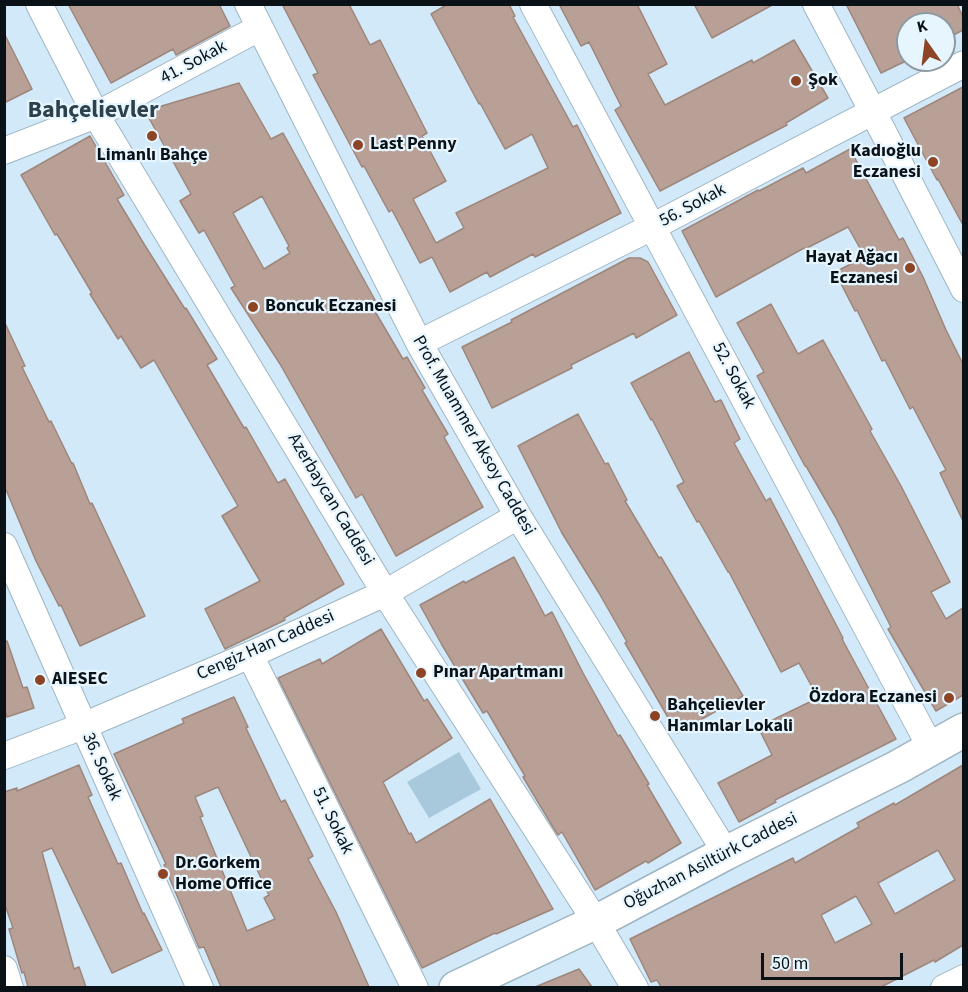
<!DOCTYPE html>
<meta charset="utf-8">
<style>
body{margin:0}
#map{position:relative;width:968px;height:992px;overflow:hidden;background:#d1e9f8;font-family:"Source Sans 3",sans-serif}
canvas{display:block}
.frame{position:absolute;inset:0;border:6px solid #0a1217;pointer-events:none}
.north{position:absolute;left:896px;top:12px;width:60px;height:60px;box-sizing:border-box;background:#e6f5fe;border:2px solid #8e9aa2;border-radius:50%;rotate:346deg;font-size:16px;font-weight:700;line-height:24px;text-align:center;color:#0a1217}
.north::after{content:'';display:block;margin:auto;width:21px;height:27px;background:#8c4425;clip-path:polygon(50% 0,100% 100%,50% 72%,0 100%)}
.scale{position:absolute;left:761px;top:953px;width:142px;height:27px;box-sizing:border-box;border:3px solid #0a1217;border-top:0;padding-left:8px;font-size:18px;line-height:21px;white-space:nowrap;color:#0a1217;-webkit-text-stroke:4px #e6f5fe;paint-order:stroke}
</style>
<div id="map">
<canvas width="968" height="992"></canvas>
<div class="frame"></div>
<div class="north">K</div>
<div class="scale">50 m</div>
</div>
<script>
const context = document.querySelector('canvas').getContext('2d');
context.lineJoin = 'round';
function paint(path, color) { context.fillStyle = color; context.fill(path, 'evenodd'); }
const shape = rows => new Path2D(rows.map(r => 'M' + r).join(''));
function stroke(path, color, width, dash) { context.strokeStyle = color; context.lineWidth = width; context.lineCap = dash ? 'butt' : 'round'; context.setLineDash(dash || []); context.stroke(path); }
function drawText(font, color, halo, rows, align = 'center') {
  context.font = font + ' "Source Sans 3",sans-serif'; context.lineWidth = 4.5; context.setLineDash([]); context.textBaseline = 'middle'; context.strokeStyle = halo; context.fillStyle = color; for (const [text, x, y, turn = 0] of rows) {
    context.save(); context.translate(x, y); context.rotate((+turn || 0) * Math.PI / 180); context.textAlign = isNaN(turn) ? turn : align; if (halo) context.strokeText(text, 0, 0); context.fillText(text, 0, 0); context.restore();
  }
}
paint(shape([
 [459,752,481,789,429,818,407,782]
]), '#a8c8db');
const building = shape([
 [68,4,219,4,230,26,176,55,173,49,111,83,68,4],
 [282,4,349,4,370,45,380,40,427,133,422,136,446,181,413,199,436,243,464,228,456,213,548,168,532,134,505,149,480,103,479,104,431,14,448,4,509,4,515,16,513,17,573,127,577,125,621,213,535,257,533,254,490,277,487,272,450,292,432,257,420,263,392,210,389,212,364,166,362,167,313,75,318,73,282,4],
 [559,4,637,4,667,64,648,74,665,105,752,60,753,63,794,40,828,98,786,123,787,125,660,191,615,110,621,106,589,42,581,46,559,4],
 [694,4,774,4,712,38,694,4],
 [846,4,957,4,963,17,963,30,944,40,944,24,908,24,908,60,881,73,846,4],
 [4,33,32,89,4,103,4,33],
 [239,83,271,139,283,133,375,300,370,303,403,359,407,357,425,388,422,390,448,434,444,437,483,507,396,556,362,494,356,498,280,364,231,288,235,286,204,230,199,233,180,201,191,194,145,111,239,83],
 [262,196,289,246,287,248,290,253,264,269,233,213,262,196],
 [963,87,963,225,938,179,937,180,904,118,963,87],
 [90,136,124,195,117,199,144,244,185,309,186,308,217,359,207,365,244,428,246,427,278,483,285,479,344,584,284,618,285,620,225,649,205,609,260,581,222,516,238,506,154,360,141,368,121,336,118,339,90,294,92,293,57,234,55,235,21,175,90,136],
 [850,149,899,240,903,238,923,277,946,330,963,364,963,521,940,473,946,470,913,407,910,409,885,360,882,361,857,310,855,311,835,272,865,257,848,227,805,249,804,248,716,297,682,231,758,190,759,191,803,168,806,173,850,149],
 [629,258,640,258,648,262,677,315,636,338,634,333,571,365,572,368,492,408,462,347,512,322,511,320,629,258],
 [771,304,798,354,823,340,872,429,870,431,901,486,950,582,931,592,946,619,963,608,963,695,936,711,888,629,891,627,835,516,806,466,805,466,757,376,764,372,737,323,771,304],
 [4,321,25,366,22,367,49,422,51,421,72,464,73,463,90,504,92,503,145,616,80,646,61,605,59,606,36,561,4,485,4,321],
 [689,352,715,402,721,400,740,439,734,443,766,501,770,498,843,638,842,639,896,739,775,800,776,802,739,822,718,783,772,755,758,727,818,698,799,663,781,672,729,572,728,572,699,521,697,522,677,486,684,482,652,419,651,420,631,383,689,352],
 [578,414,605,464,608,463,627,500,625,501,659,558,661,557,743,696,677,733,625,643,627,642,599,593,562,533,518,446,578,414],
 [514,557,545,616,552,612,583,673,618,736,620,735,649,784,647,785,681,843,648,863,646,861,595,890,562,832,558,835,554,829,523,777,525,776,487,711,483,713,442,645,420,605,464,581,465,583,514,557],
 [381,629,424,701,427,699,452,738,383,782,409,834,411,833,416,843,490,799,553,909,496,934,495,933,422,968,278,678,320,659,322,664,381,629],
 [4,641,7,641,23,688,27,687,34,708,7,717,4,707,4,641],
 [234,697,248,727,246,728,281,802,285,800,313,856,308,859,336,912,369,987,221,987,204,947,199,948,164,865,166,864,114,754,184,723,182,719,234,697],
 [218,787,269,895,264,898,275,919,247,931,200,817,203,816,195,797,218,787],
 [79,765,92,795,88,797,118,864,121,863,143,914,144,913,162,950,112,973,52,848,42,852,74,969,79,967,86,987,28,987,24,972,22,973,9,929,13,928,4,902,4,792,17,788,17,791,79,765],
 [963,765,963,945,935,962,934,960,881,987,661,987,657,980,651,982,630,939,793,858,795,863,859,827,857,823,894,803,895,805,963,765],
 [938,850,955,880,895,914,878,883,938,850],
 [856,896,872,924,835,943,821,915,856,896],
 [579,969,592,987,535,987,579,969]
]);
paint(building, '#b9a096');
stroke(building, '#9e867c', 1.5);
const minor = shape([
 [39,4,96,115,385,593,596,922,635,988],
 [248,4,419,343,518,516,726,853],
 [533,4,931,748],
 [816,4,873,112,964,289],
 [4,151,96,115,259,28],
 [419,343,652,227,964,64],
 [4,546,200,988],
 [250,655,415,988],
 [4,756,83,726,250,655,385,593,518,516],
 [4,969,10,988],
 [944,988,964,978]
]);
const major = shape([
 [456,988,596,922,726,853,898,767,964,730]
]);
stroke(minor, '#9eb5c3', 28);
stroke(major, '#9eb5c3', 36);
stroke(minor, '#fff', 26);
stroke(major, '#fff', 33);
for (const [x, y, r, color] of [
 [796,81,6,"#8c4425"],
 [152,136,6,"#8c4425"],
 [358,145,6,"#8c4425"],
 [933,162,6,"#8c4425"],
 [910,268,6,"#8c4425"],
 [253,307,6,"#8c4425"],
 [421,673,6,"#8c4425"],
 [40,680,6,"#8c4425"],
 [949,698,6,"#8c4425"],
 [655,716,6,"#8c4425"],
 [163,874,6,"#8c4425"]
]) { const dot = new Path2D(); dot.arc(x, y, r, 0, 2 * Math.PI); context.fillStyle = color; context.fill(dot); stroke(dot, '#e6f5fe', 2); }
drawText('18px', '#0a1217', '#e6f5fe', [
 ["41. Sokak",194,63,-28],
 ["56. Sokak",693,206,-28],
 ["52. Sokak",733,376,62],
 ["Prof. Muammer Aksoy Caddesi",473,436,60],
 ["Azerbaycan Caddesi",330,500,59],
 ["Cengiz Han Caddesi",266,646,-24],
 ["36. Sokak",101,767,66],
 ["51. Sokak",332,821,64],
 ["Oğuzhan Asiltürk Caddesi",711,862,-27]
]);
drawText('bold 18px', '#0a1217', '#e6f5fe', [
 ["Şok",808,81],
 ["Last Penny",370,145],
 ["Kadıoğlu",921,152,"right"],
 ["Eczanesi",921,173,"right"],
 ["Limanlı Bahçe",152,156,"center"],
 ["Hayat Ağacı",898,258,"right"],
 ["Eczanesi",898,279,"right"],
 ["Boncuk Eczanesi",265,307],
 ["Pınar Apartmanı",433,673],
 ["AIESEC",52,680],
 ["Özdora Eczanesi",937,698,"right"],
 ["Bahçelievler",667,706],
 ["Hanımlar Lokali",667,727],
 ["Dr.Gorkem",175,864],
 ["Home Office",175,885]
], 'left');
drawText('bold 24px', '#2d414d', '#e6f5fe', [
 ["Bahçelievler",93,112]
]);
</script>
